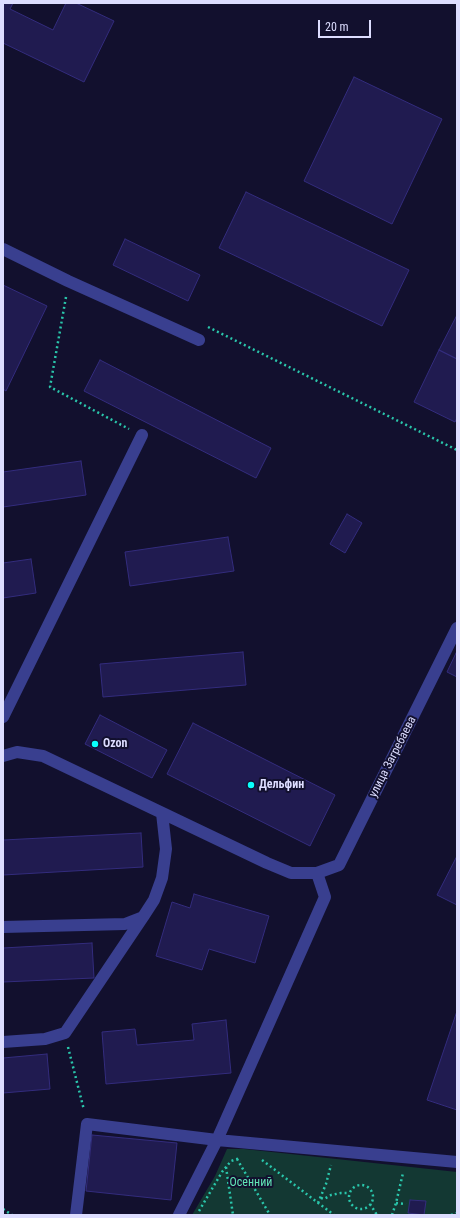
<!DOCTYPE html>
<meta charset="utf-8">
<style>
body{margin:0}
#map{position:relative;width:460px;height:1218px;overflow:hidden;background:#12102e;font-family:"Roboto Condensed",sans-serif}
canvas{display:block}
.frame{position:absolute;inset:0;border:4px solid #ddf;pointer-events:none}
.scale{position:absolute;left:318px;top:20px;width:53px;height:18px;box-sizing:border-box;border:2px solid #ddf;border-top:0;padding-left:5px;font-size:12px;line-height:14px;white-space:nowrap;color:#ddf;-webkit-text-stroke:3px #12102e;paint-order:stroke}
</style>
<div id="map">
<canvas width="460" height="1218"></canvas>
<div class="frame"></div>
<div class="scale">20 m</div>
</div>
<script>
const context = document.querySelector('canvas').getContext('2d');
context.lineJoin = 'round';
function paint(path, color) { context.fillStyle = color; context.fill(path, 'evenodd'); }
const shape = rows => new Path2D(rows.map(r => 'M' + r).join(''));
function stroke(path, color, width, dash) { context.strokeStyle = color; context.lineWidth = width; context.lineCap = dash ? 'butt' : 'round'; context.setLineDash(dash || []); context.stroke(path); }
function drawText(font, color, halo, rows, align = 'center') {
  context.font = font + ' "Roboto Condensed",sans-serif'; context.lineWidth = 4; context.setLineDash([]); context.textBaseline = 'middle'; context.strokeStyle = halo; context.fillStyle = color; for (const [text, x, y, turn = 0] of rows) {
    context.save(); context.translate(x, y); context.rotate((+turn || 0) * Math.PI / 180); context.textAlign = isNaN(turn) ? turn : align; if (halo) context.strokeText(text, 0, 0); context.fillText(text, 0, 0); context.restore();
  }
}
paint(shape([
 [227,1149,244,1149,457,1172,457,1215,192,1215,215,1176]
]), '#133833');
const building = shape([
 [3,3,13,3,10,9,53,30,66,3,76,3,114,21,84,82,3,43,3,3],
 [354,77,442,119,392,224,304,181,354,77],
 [246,192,409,270,382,326,219,248,246,192],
 [125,239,200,275,188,301,113,265,125,239],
 [3,285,47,306,6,391,3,389,3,285],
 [457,315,457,359,439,350,457,315],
 [439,350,457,359,457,418,455,422,414,402,439,350],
 [100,360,271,448,256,478,84,391,100,360],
 [81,461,86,495,3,507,3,472,81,461],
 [347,514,362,523,345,553,330,544,347,514],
 [228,537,234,571,130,586,125,552,228,537],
 [31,559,36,593,3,598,3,563,31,559],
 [457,651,457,677,447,672,457,651],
 [243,652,246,685,103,697,100,664,243,652],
 [100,715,167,750,152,778,85,744,100,715],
 [193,723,335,795,310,846,167,774,193,723],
 [141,833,143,867,3,875,3,840,141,833],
 [457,856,457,905,437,895,457,856],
 [194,894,269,916,255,963,209,949,202,970,156,956,172,902,190,908,194,894],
 [92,943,94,978,3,982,3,948,92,943],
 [457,1011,457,1110,427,1100,457,1011],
 [226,1020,231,1073,106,1084,102,1032,135,1029,137,1045,194,1040,192,1024,226,1020],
 [47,1054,50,1089,3,1093,3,1058,47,1054],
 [92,1135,177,1143,171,1200,86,1191,92,1135],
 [410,1200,426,1201,424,1215,408,1213,410,1200]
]);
paint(building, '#201b50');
stroke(building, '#332c7d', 1);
stroke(shape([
 [66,297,50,387,129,429],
 [208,327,457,450],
 [68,1047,84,1110],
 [237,1159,270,1215],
 [262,1160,334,1215],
 [226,1167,233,1215],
 '349 1197a12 12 0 1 1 24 0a12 12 0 1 1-24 0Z',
 [321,1198,324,1199,331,1195,341,1193,349,1193],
 [318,1203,326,1184,331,1165],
 [396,1203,406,1204],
 [370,1204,377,1215],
 [3,1209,12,1215],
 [199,1211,222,1172,231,1161,240,1158],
 [392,1215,396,1203,403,1173],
 [451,1215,457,1213]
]), '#2ac6ab', 2.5, [2, 3]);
stroke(shape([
 [3,249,68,281,199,340],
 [3,717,142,435],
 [3,756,17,752,43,756,267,863,291,873,317,873,339,865,457,628],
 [317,873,325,897,217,1140,457,1162],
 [3,927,125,924,143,917,154,900,162,878,166,849,162,813],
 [3,1042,45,1039,65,1033,143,917],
 [76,1215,87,1124,217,1140,179,1215]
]), '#393f8f', 12);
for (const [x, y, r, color] of [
 [95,744,4,"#09fffd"],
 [251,785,4,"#09fffd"]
]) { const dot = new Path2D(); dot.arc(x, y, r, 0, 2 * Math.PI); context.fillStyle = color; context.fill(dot); stroke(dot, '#12102e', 1.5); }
drawText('bold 12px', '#ddf', '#12102e', [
 ["Ozon",103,744],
 ["Дельфин",259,785]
], 'left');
drawText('12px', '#ddf', '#12102e', [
 ["улица Загребаева",393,757,-63]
]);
drawText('12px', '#61e7b7', '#12102e', [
 ["Осенний",251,1183]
]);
</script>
